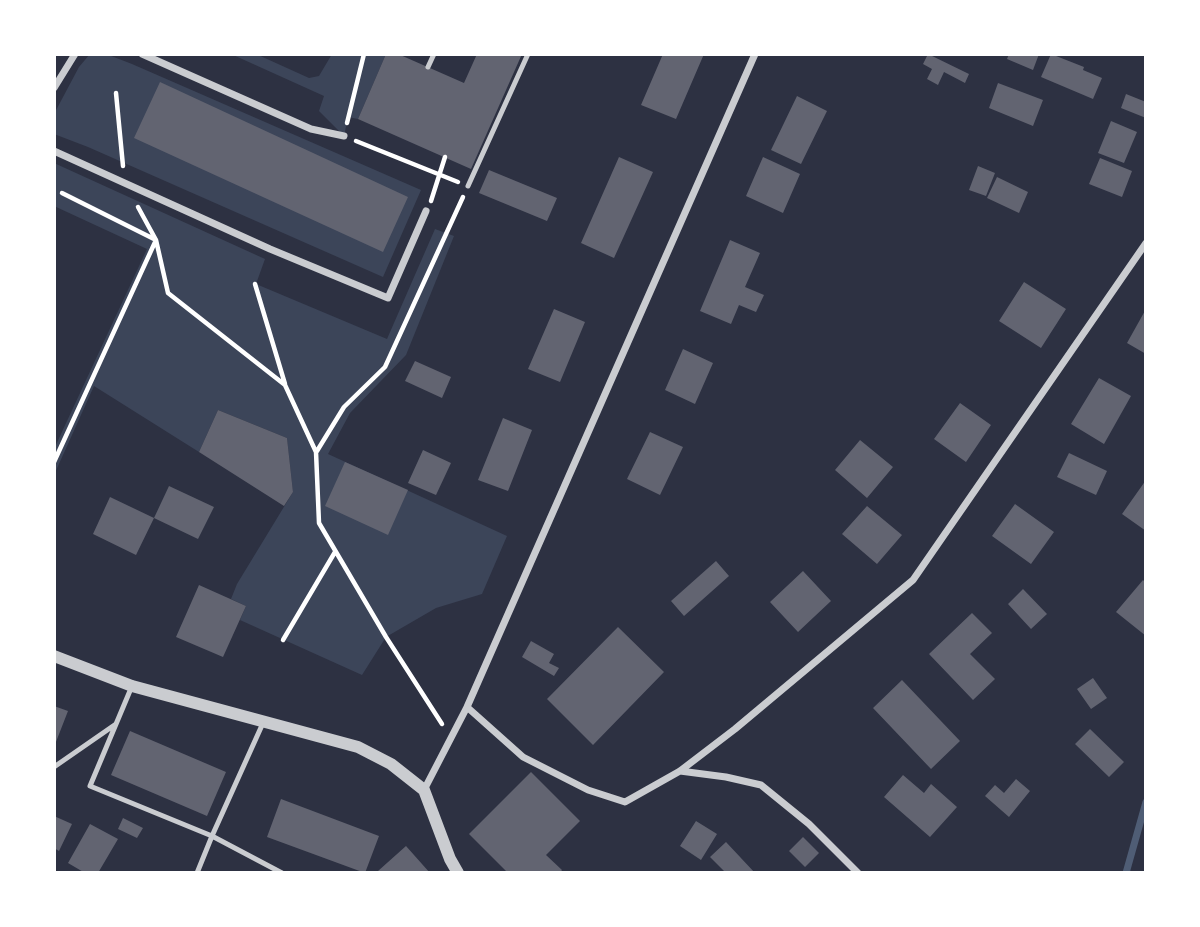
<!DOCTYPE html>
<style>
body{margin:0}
#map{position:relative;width:1200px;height:927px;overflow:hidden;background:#2d3142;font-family:"IBM Plex Sans",sans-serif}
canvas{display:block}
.frame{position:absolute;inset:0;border:56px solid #fff;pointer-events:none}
</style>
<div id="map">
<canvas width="1200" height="927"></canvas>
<div class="frame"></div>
</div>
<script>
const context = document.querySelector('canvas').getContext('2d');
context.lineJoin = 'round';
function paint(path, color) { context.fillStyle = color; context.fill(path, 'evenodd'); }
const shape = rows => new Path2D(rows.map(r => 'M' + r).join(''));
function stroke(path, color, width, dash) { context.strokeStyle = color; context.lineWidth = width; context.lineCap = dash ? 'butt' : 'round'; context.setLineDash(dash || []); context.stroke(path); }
paint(shape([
 [90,54,106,54,132,64,421,190,383,277,88,147,54,134,54,114,79,67],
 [231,54,256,54,309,78,319,76,332,54,386,54,358,119,348,117,344,136,319,111,324,96],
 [54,163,265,259,256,284,387,339,435,229,454,236,406,355,350,413,328,454,507,536,482,594,436,608,386,637,362,675,240,620,246,606,231,599,237,584,293,492,287,438,218,410,199,452,94,386,54,475,54,449,147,249,54,206]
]), '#3c4559');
stroke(shape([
 [1126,873,1146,802]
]), '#4f5d75', 7);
paint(shape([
 [386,54,398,54,464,83,477,54,522,54,471,169,358,119],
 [663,54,704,54,676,119,641,105],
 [928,54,969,74,965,83,944,72,938,85,927,79,932,69,923,64],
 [1009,54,1039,54,1033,70,1007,59],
 [1051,54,1084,67,1083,70,1102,78,1093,99,1041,77],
 [160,82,408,197,383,252,134,138],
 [998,83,1043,100,1033,126,989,108],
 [1126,94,1146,102,1146,118,1121,108],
 [797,96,827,111,801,164,771,150],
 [1111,121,1137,132,1124,163,1098,153],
 [619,157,653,172,614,258,581,243],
 [763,157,800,174,783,213,746,196],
 [1100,158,1132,171,1122,197,1089,184],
 [978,166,995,173,986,196,969,190],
 [489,170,557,198,547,221,479,193],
 [997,177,1028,192,1019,213,987,198],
 [730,240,760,253,745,287,764,295,756,312,739,305,731,324,700,311],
 [1024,282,1066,309,1041,348,999,321],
 [554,309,585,322,560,382,528,369],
 [1146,309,1146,354,1127,343],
 [683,349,713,363,695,404,665,390],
 [415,361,451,377,442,398,405,381],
 [1099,378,1131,396,1104,444,1071,424],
 [960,403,991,425,966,462,934,439],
 [218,410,287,438,293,492,284,506,199,452],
 [503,418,532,430,508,491,478,480],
 [650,432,683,447,660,495,627,479],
 [860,440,893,467,867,498,835,470],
 [423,450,451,463,436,495,408,483],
 [1069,453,1107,471,1096,495,1057,477],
 [345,462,408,490,388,535,325,506],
 [1146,480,1146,531,1122,514],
 [169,486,214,507,198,539,154,518],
 [110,497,154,518,136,555,93,534],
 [1015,504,1054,532,1031,564,992,536],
 [867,506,902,535,877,564,842,534],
 [716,561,729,576,684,616,671,601],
 [803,571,831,601,798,632,770,602],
 [1143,580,1146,583,1146,636,1116,612],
 [199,585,246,606,223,657,176,637],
 [1023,589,1047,614,1031,629,1008,604],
 [972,613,992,633,970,654,995,679,973,700,929,654],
 [618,627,664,672,593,745,547,699],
 [531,641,554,654,549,663,559,668,554,676,522,657],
 [1093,678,1107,698,1091,709,1077,689],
 [902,680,960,741,931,769,873,708],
 [54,706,68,711,54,747],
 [1090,729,1124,762,1109,777,1075,744],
 [130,731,226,772,207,816,111,775],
 [531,772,580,821,546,855,562,870,560,873,508,873,469,834],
 [903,775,924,793,931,784,957,807,930,837,884,797],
 [1016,779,1030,791,1009,817,985,796,995,785,1004,793],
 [281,799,379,836,365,873,267,837],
 [54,816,72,824,59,851,54,848],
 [123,818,143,828,137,838,118,829],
 [696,821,717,834,701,860,680,846],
 [90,824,118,839,98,873,85,873,68,863],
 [803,837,819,853,805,867,789,851],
 [726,842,755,873,726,873,710,857],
 [406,846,430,873,380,873,378,871]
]), '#626471');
stroke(shape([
 [116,93,123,166],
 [347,123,364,54],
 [356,141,458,182],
 [62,193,156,240,168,293,285,385,316,452,319,523,386,637,442,724],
 [431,201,445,157],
 [255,284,285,384],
 [317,451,344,407,385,367,463,197],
 [54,462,156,240,138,207],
 [283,640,335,552]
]), '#fff', 4.5);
stroke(shape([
 [428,67,434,54],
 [468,186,528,54],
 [132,686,90,786,212,836,197,873],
 [263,723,212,836,282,873],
 [54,767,116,724]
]), '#caccd0', 5);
stroke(shape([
 [142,54,311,129,344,136],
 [54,88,75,54],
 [54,151,270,249,388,298,426,211],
 [467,707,523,757,588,790,625,802,680,771,735,729,913,580,1146,243],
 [680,771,726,777,761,785,809,824,858,873],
 [424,790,467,707,755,54]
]), '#caccd0', 7);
stroke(shape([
 [54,656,132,686,358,747,391,764,424,790,450,859,458,873]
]), '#caccd0', 12);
</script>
